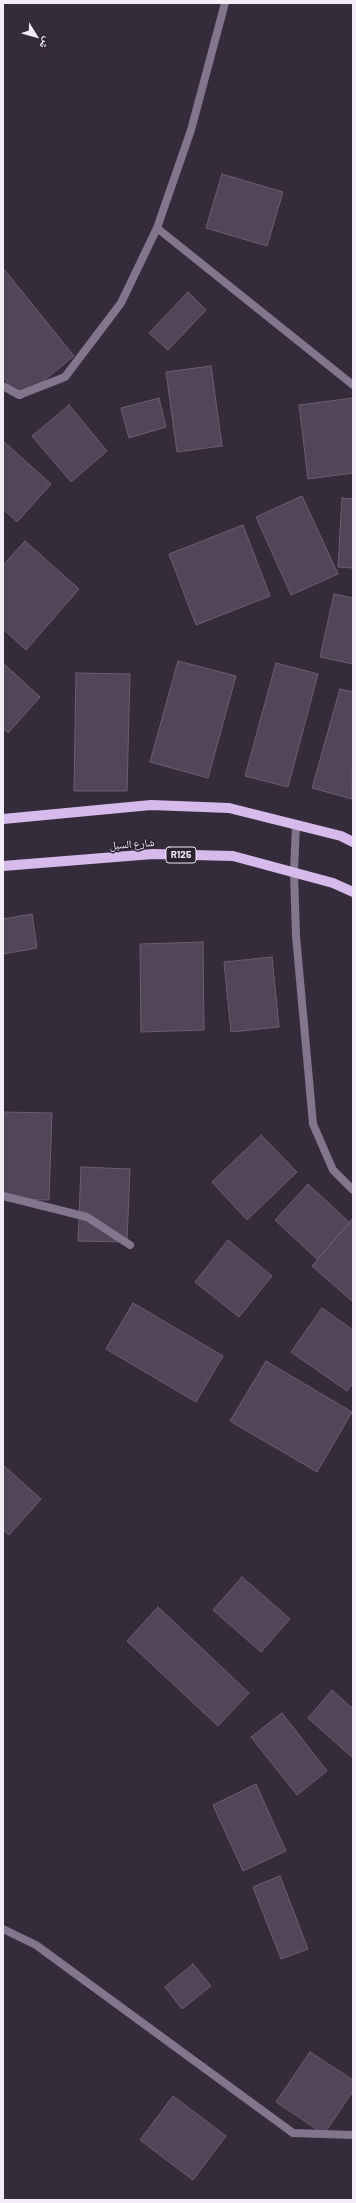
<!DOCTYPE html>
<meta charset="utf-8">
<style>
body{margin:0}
#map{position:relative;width:356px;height:2203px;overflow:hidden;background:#342b3b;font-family:Barlow,"Noto Naskh Arabic",sans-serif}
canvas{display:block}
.frame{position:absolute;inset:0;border:4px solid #f2ecf7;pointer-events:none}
.north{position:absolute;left:16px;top:16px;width:40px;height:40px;-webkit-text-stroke:3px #2a2131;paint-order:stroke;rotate:127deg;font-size:11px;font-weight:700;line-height:16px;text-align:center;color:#f2ecf7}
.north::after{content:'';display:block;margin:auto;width:14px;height:18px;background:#f2ecf7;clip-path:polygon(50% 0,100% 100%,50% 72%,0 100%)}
</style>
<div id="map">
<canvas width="356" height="2203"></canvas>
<div class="frame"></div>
<div class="north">ش</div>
</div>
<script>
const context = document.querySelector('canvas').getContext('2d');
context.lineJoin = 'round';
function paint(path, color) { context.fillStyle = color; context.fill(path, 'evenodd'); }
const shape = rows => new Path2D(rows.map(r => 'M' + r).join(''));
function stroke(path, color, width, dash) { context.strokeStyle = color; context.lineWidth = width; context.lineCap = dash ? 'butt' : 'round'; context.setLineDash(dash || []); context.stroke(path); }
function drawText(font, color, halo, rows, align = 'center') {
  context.font = font + ' Barlow,"Noto Naskh Arabic",sans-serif'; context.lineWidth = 3; context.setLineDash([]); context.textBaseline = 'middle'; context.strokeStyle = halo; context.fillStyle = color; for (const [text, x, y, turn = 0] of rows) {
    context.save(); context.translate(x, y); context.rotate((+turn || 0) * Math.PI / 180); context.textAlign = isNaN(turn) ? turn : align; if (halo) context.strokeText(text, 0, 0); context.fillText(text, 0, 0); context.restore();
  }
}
const building = shape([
 [222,174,283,192,267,246,206,228,222,174],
 [3,268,74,356,21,399,3,377,3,268],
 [188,292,206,310,168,350,149,333,188,292],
 [211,366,222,446,177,452,166,372,211,366],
 [159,398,166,427,129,438,121,408,159,398],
 [353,398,353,473,308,479,299,405,353,398],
 [69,405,107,451,71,482,32,436,69,405],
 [3,441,51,484,17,522,3,509,3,441],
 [302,496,338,574,291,595,256,517,302,496],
 [342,498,353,499,353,568,338,567,342,498],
 [243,525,270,596,196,625,169,554,243,525],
 [25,541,79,589,26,650,3,629,3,565,25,541],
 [334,594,353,598,353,664,320,657,334,594],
 [178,661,236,676,208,778,150,762,178,661],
 [3,663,40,697,8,733,3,728,3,663],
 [276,663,318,674,288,787,245,776,276,663],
 [76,673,130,674,127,791,74,791,76,673],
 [340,689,353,692,352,799,312,788,340,689],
 [32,914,37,948,3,954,3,919,32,914],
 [203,942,204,1030,141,1032,140,944,203,942],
 [272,957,279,1027,231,1032,224,962,272,957],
 [3,1112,52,1113,49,1200,3,1199,3,1112],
 [261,1135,297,1172,247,1220,212,1182,261,1135],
 [81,1167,130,1169,127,1242,78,1241,81,1167],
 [308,1184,350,1223,317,1259,275,1220,308,1184],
 [353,1218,353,1302,312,1266,353,1218],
 [228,1240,272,1276,239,1317,195,1282,228,1240],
 [133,1303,223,1356,196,1402,106,1349,133,1303],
 [322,1308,353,1330,353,1383,347,1391,291,1352,322,1308],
 [266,1361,352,1412,317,1472,230,1421,266,1361],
 [3,1465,41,1499,9,1535,3,1530,3,1465],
 [242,1577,290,1619,261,1652,213,1610,242,1577],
 [158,1607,249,1693,218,1726,127,1641,158,1607],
 [332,1690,353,1709,353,1758,308,1718,332,1690],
 [282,1713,327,1771,297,1795,251,1737,282,1713],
 [256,1784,286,1851,243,1871,213,1805,256,1784],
 [280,1876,308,1949,281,1959,253,1887,280,1876],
 [193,1964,211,1986,182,2009,165,1987,193,1964],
 [310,2052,353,2080,353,2091,324,2134,276,2102,310,2052],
 [173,2096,226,2136,193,2180,140,2140,173,2096]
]);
paint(building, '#504658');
stroke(building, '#695f71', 1);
stroke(shape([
 [157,228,353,385],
 [3,386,19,395,65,377,121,303,157,228,191,130,225,3],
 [296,825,294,872,296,936,313,1124,333,1170,353,1190],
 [3,1196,87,1217,130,1245],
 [3,1929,36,1945,293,2133,353,2135]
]), '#82758c', 8);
stroke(shape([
 [3,819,151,805,229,808,341,836,353,842],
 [3,866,153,854,233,856,333,883,353,892]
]), '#d6baeb', 10);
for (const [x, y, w] of [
 [181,855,30]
]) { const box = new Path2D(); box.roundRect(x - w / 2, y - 8, w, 16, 3); context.fillStyle = '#2a2131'; context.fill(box); stroke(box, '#f2ecf7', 1); }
drawText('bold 10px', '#f2ecf7', null, [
 ["R125",181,855]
]);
drawText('11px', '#f2ecf7', '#2a2131', [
 ["شارع السبل",132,844,-4]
]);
</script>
